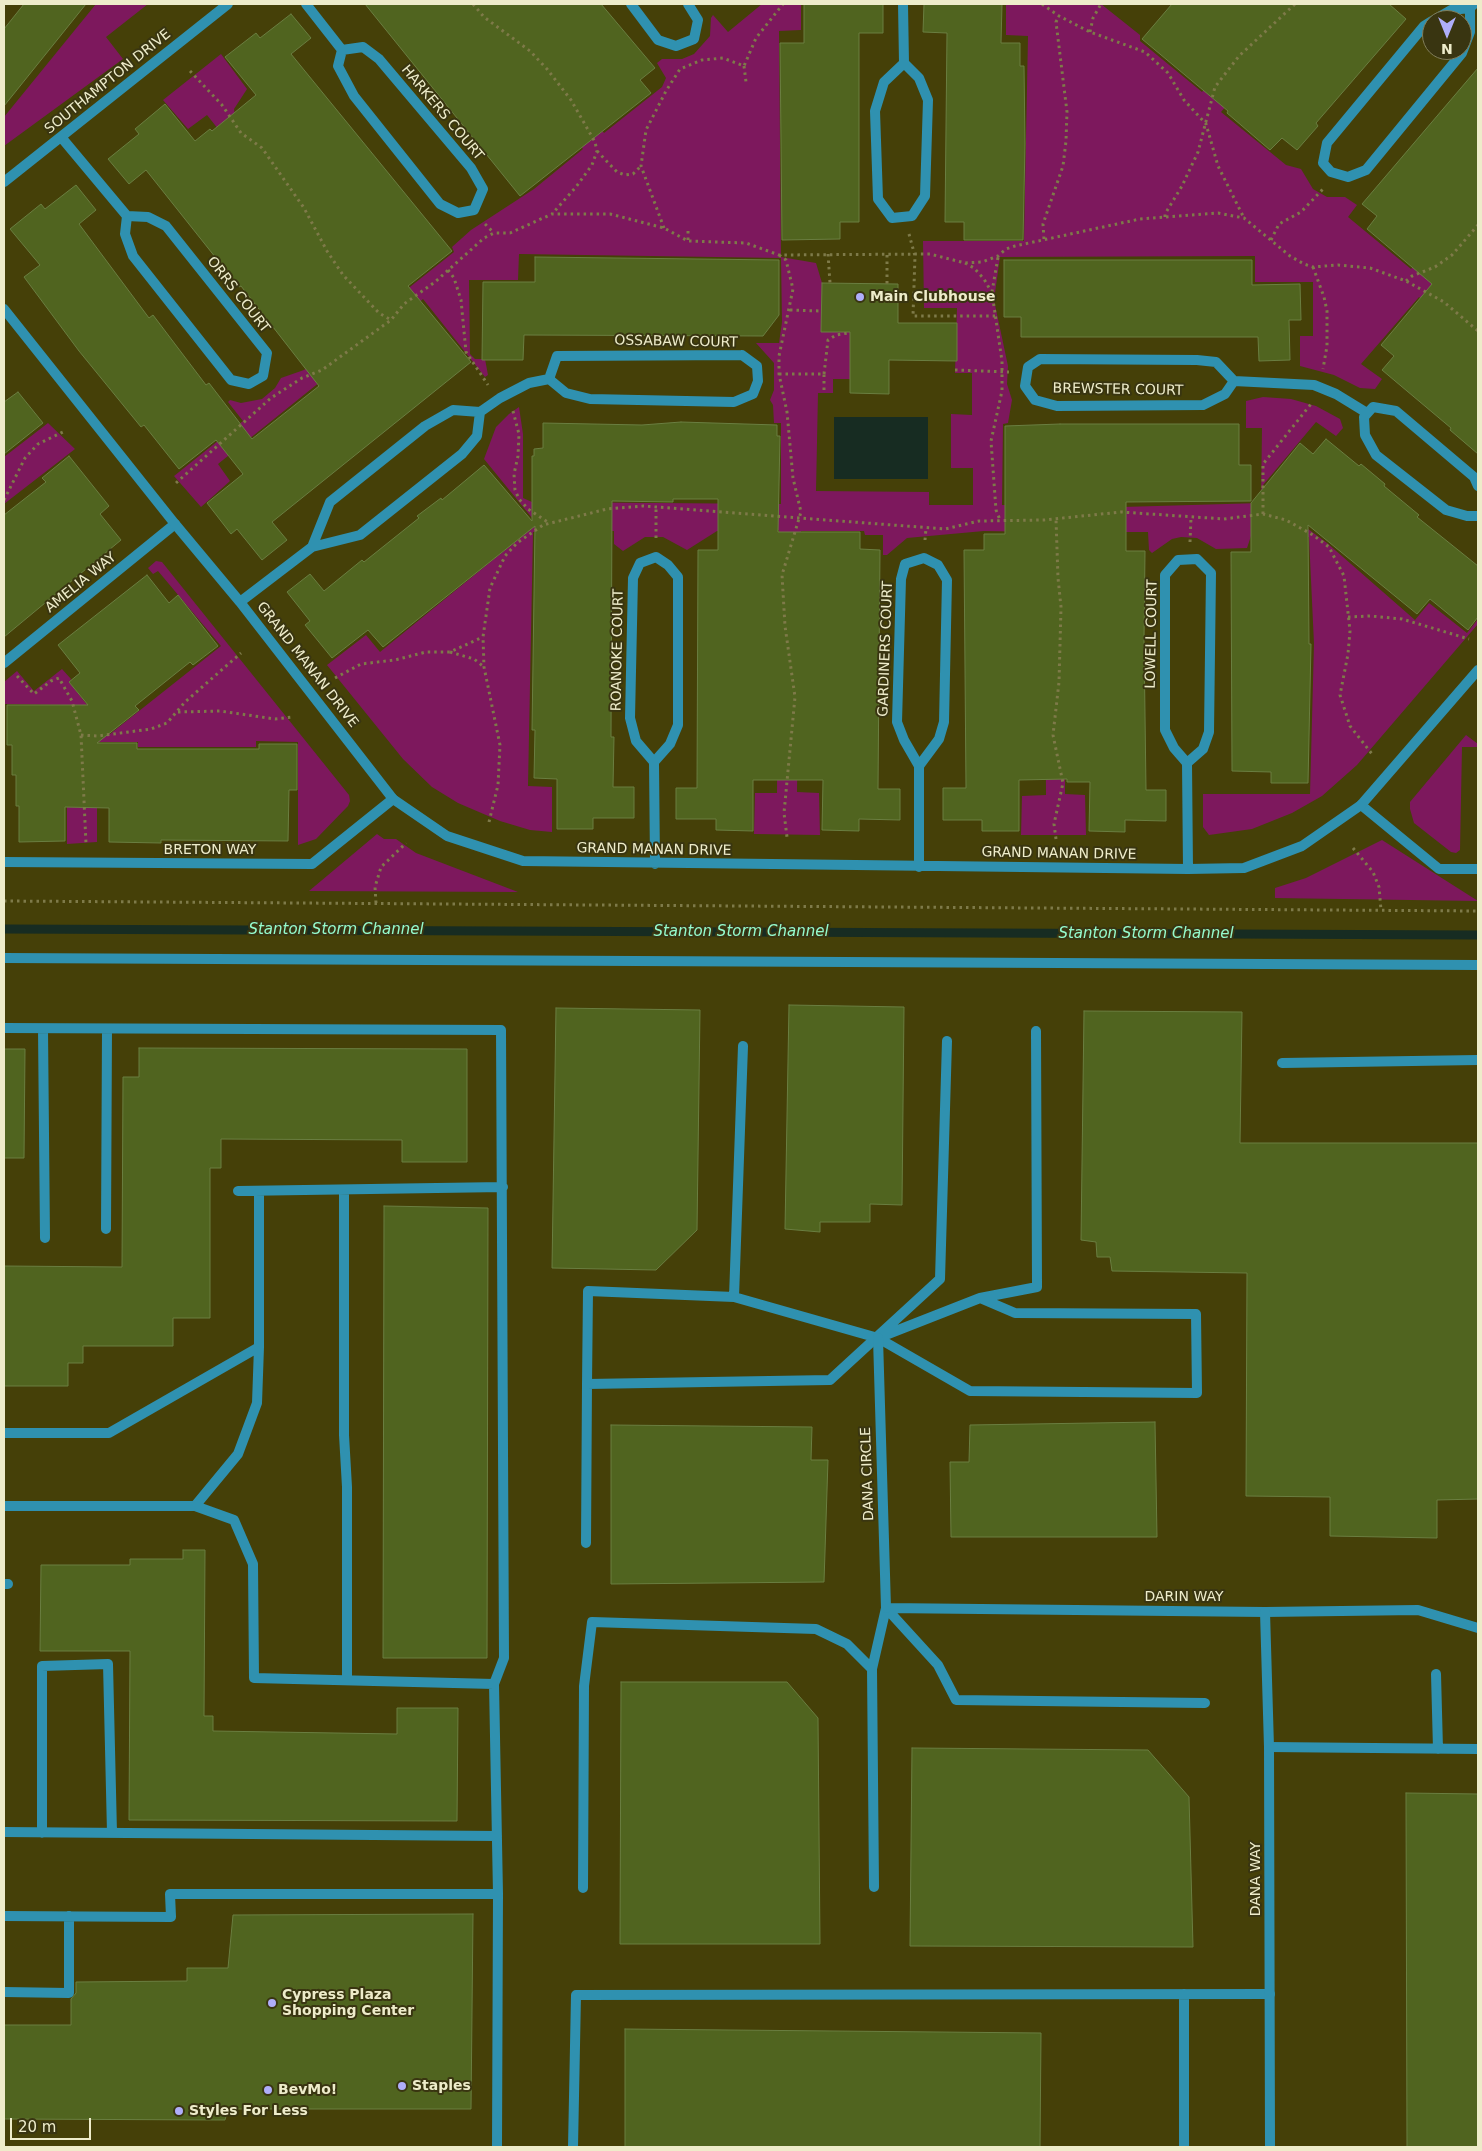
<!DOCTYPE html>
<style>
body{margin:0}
#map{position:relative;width:1482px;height:2151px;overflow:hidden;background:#454008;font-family:"DejaVu Sans",sans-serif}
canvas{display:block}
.frame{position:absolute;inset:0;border:5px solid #eeecca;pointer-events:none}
.north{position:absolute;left:1422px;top:10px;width:50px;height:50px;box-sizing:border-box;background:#393511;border:1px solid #817e5b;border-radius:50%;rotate:180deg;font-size:14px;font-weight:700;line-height:20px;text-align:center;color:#eeecca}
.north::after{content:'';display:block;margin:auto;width:18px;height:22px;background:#afaefa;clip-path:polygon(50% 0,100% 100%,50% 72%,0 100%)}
.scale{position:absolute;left:10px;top:2118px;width:81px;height:22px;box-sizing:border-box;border:2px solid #eeecca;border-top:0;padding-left:6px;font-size:15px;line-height:18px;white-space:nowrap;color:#eeecca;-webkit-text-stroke:4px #393511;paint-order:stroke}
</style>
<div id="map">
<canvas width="1482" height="2151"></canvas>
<div class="frame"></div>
<div class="north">N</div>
<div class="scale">20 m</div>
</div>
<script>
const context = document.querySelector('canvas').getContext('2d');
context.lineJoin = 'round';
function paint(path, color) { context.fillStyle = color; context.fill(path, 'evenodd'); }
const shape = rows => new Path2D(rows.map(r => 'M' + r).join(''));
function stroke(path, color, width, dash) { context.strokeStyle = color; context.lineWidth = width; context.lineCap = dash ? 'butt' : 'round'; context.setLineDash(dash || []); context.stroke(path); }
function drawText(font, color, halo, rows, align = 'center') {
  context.font = font + ' "DejaVu Sans",sans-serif'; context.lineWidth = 4; context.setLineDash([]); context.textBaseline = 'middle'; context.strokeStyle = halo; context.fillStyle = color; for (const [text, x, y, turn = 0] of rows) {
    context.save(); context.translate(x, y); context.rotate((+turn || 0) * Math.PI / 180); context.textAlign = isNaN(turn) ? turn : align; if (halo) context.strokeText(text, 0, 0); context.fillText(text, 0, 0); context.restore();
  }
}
paint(shape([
 [96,4,148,4,106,37,123,59,4,146,4,117],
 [467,4,501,4,604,133,662,87,666,78,657,63,662,59,682,59,694,54,710,36,711,18,713,15,728,32,762,4,801,4,801,30,779,31,781,257,816,263,822,283,821,331,850,332,850,379,833,379,833,393,818,393,816,491,929,492,929,505,973,505,973,468,951,468,951,414,972,415,972,373,955,373,957,308,924,308,923,241,1024,241,1028,36,1006,35,1006,4,1101,4,1140,35,1140,41,1202,92,1276,4,1312,4,1221,112,1286,165,1301,169,1313,189,1327,197,1345,197,1357,205,1348,217,1411,269,1478,192,1478,233,1432,288,1478,325,1478,347,1419,297,1361,364,1382,379,1375,389,1360,388,1334,375,1300,366,1300,336,1313,336,1313,282,1255,282,1255,256,1000,257,994,300,1008,366,1007,384,1012,400,1008,423,1003,424,1002,505,1122,507,1261,503,1262,428,1246,428,1246,401,1263,397,1291,399,1316,406,1340,419,1343,428,1336,436,1316,422,1263,485,1266,511,1304,526,1327,543,1415,620,1429,603,1467,633,1478,619,1478,624,1357,765,1322,796,1292,813,1252,829,1209,835,1203,827,1203,794,1310,794,1314,644,1309,537,1251,536,1247,548,1216,549,1197,538,1181,537,1172,539,1152,553,1149,550,1148,532,1066,532,1065,794,1085,795,1086,835,1021,835,1022,796,1046,795,1044,532,984,531,907,538,887,555,883,555,883,535,865,535,864,531,801,531,797,792,819,793,820,835,754,834,755,793,777,793,779,530,717,531,687,550,663,537,645,537,623,551,614,544,614,531,533,532,528,786,552,787,552,832,530,830,500,821,458,803,432,787,403,759,327,665,366,635,380,652,537,524,484,459,496,427,509,414,519,407,523,434,523,498,532,502,781,504,781,423,774,423,773,405,770,400,774,390,774,363,756,343,779,343,782,322,781,258,519,254,518,280,469,280,470,354,475,359,485,359,488,375,485,377,423,299,218,464,230,481,201,507,174,476,243,421,228,402,230,400,241,403,262,399,275,388,281,378,304,370,370,320,207,115,188,129,163,100,221,54,247,89,234,109,236,122,391,302,454,252,452,247,471,230,534,189,583,149],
 [48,423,75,449,4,504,4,457],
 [156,561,162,562,349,795,350,801,348,806,316,839,298,845,298,742,256,741,256,747,138,747,138,742,97,742,97,842,67,844,67,705,4,704,4,682,17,671,34,691,62,669,71,679,69,682,110,734,221,646,158,571,153,574,148,568],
 [1466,735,1478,744,1478,747,1462,747,1460,850,1456,853,1451,852,1414,823,1410,809,1410,802],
 [377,834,384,839,396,839,416,853,518,892,309,891],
 [1382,840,1478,901,1275,898,1275,888,1306,878]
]), '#7d185d');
paint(shape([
 [834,417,928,417,928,479,834,479]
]), '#172c22');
stroke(shape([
 [4,929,1478,935]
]), '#172c22', 9);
const building = shape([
 [24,4,86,4,4,106,4,29,24,4],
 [365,4,601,4,655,68,640,80,651,93,520,196,365,4],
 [804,4,883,4,883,33,859,33,859,222,840,222,840,239,782,240,780,43,804,43,804,4],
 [924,4,1002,4,1001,43,1020,43,1020,66,1024,66,1025,144,1023,240,964,240,964,222,945,222,947,33,923,32,924,4],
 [1172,4,1389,4,1406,19,1316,123,1318,126,1297,150,1282,138,1270,150,1227,113,1228,111,1142,39,1172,4],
 [291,14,311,38,291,54,452,251,408,286,471,362,272,522,287,540,262,560,237,529,231,534,207,503,243,474,216,440,179,469,144,425,141,427,79,351,24,277,40,265,10,229,41,204,45,209,76,185,96,210,79,224,149,318,153,315,206,385,209,383,252,439,319,386,241,286,239,287,146,170,129,184,108,159,139,134,135,129,165,104,195,141,210,129,212,131,256,95,225,57,256,33,260,38,291,14],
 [1478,68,1478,454,1450,430,1451,428,1382,370,1394,356,1381,345,1432,284,1367,229,1377,216,1362,204,1478,68],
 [535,257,779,260,779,315,763,336,524,335,523,360,482,360,483,282,535,282,535,257],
 [1004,260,1252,260,1252,285,1300,284,1301,320,1289,320,1290,360,1259,361,1258,337,1021,337,1021,317,1004,317,1004,260],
 [822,283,898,284,898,323,957,323,957,361,889,360,889,394,850,393,850,332,821,332,822,283],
 [18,392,43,423,4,454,4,402,18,392],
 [681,422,777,425,777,436,780,436,778,532,860,532,860,549,880,550,878,789,900,789,900,820,859,819,859,831,822,830,823,780,753,780,753,831,716,830,716,819,676,819,676,788,697,788,698,550,718,550,718,499,673,499,673,502,612,501,611,737,614,737,613,787,634,787,634,818,593,818,593,829,557,829,557,779,534,778,535,730,532,730,535,526,383,647,368,630,332,658,305,625,310,621,287,592,310,574,324,591,362,560,364,562,419,518,417,516,441,498,442,500,484,465,532,521,532,456,534,456,534,449,543,448,543,423,642,425,681,422],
 [1060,424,1239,424,1239,465,1251,465,1251,501,1126,502,1126,551,1145,551,1144,640,1146,790,1166,790,1166,821,1125,820,1125,832,1089,831,1090,782,1067,782,1067,779,1019,780,1019,831,982,831,982,820,943,820,943,788,966,788,964,550,984,550,984,534,1005,534,1005,426,1060,424],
 [1326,439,1359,466,1361,464,1385,484,1384,486,1419,515,1417,517,1478,566,1478,617,1468,630,1430,599,1417,614,1308,525,1309,644,1311,644,1308,783,1271,783,1271,772,1232,771,1231,552,1251,552,1251,503,1300,443,1313,454,1326,439],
 [69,456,109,506,100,514,121,540,4,637,4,515,46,482,42,478,69,456],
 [147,575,169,603,178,595,218,646,193,665,190,662,135,706,139,710,97,743,137,743,137,749,259,749,259,744,297,744,297,790,289,790,288,841,161,840,161,843,109,842,109,808,65,807,65,841,19,842,19,806,16,806,16,775,12,775,12,745,7,745,7,705,88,705,69,682,80,673,58,645,147,575],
 [789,1005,904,1007,902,1205,870,1204,870,1222,820,1222,820,1232,785,1229,789,1005],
 [556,1008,700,1010,697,1230,656,1270,552,1268,556,1008],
 [1084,1011,1242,1012,1240,1143,1478,1143,1478,1499,1437,1500,1437,1538,1330,1536,1330,1497,1246,1496,1247,1273,1112,1271,1110,1257,1097,1257,1096,1242,1081,1240,1084,1011],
 [139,1048,467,1049,467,1162,402,1162,402,1140,221,1139,221,1168,210,1168,210,1318,173,1318,173,1346,83,1346,83,1363,68,1363,68,1386,4,1386,4,1266,122,1267,123,1077,139,1077,139,1048],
 [4,1049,25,1049,24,1158,4,1158,4,1049],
 [384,1206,488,1208,487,1658,383,1658,384,1206],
 [1155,1422,1157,1537,951,1537,950,1462,969,1462,970,1425,1155,1422],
 [611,1425,812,1427,811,1460,828,1460,824,1582,611,1584,611,1425],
 [183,1550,205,1550,204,1716,213,1716,213,1731,397,1734,397,1708,458,1708,457,1821,129,1820,130,1651,40,1651,41,1565,130,1565,130,1559,183,1559,183,1550],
 [621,1682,787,1682,818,1718,820,1944,620,1944,621,1682],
 [912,1748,1148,1750,1189,1797,1193,1947,910,1946,912,1748],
 [1406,1793,1478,1794,1478,2147,1407,2147,1406,1793],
 [473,1914,471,2109,228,2109,225,2120,4,2119,4,2025,71,2025,71,1999,76,1993,76,1982,187,1981,187,1968,228,1968,233,1915,473,1914],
 [625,2029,1041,2033,1040,2147,625,2147,625,2029]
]);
paint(building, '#50641f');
stroke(building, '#6a7e41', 1);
stroke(shape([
 [473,4,484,17,530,51,547,69,571,100,595,142,597,151,592,165,576,187,552,214],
 [1042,4,1059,16,1090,32,1145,52,1168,73,1184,100,1206,124,1218,166,1244,218],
 [1090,32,1093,18,1101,4],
 [744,66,746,82],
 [190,71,222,105,241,133,262,148,304,208,327,251,343,275,379,313,391,320],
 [597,151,617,172,625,175,633,174,641,166],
 [1165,217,1165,214,1182,186,1198,152,1215,87,1239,56,1295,4],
 [485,224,494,233],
 [664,228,641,166,646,130,666,91,680,69,702,60,723,58,744,66,756,38,783,4],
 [688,231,688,241],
 [909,234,915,256,913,316,995,316],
 [1044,239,1043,224,1063,166,1066,141,1067,112,1056,22,1059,16],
 [1271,240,1279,224,1301,212,1324,188],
 [828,254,830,283],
 [779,255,786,260,793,289,779,356,779,374,787,412,793,478,801,512,782,575,785,626,795,697,784,813,787,837],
 [887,255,887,284],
 [965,263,974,268,984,279,992,293,1002,361,1002,391,991,441,996,510,1000,520],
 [1313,267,1324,297,1327,311,1327,346,1323,369],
 [448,270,454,278,461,300,466,352,488,385],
 [1406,281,1412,276,1435,267,1452,255,1478,225],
 [992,292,998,257],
 [790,310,821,311],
 [955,370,1009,372],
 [779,374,824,374,824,393],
 [824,374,828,340,836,335,848,333],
 [513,411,519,434,518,456,514,474,515,490,519,499,528,509,549,523],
 [176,483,271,398,302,378,322,370,391,320,404,304,435,282,484,238,494,233,510,233,552,214,610,214,664,228,688,241,746,243,779,255,930,254,965,263,982,262,998,256,1006,249,1015,246,1140,219,1218,213,1244,218,1290,256,1304,264,1313,267,1338,265,1370,268,1406,281,1444,302,1478,331],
 [4,500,25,458,38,444,63,432],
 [1263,514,1263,464,1311,404],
 [656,538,656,507],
 [925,540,926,528],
 [1190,542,1191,518],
 [1348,617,1370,616,1402,619,1469,639],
 [450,652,474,659,484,667],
 [17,676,34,694,51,681,59,678,72,701,81,735,86,844],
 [335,678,361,664,395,660,426,652,450,652,483,637],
 [178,712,220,711,275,719,293,717],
 [81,735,98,736,151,729,167,723,185,702,241,653],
 [489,822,498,785,500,745,484,667,483,637,490,588,505,556,517,543,543,525,607,509,643,506,945,529,979,521,1044,520,1121,512,1224,519,1263,514,1286,520,1313,535,1329,547,1344,576,1350,631,1348,654,1340,695,1350,726,1372,754],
 [1056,839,1054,824,1063,783,1053,735,1059,682,1061,607,1058,578,1056,519],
 [1353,848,1373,872,1379,887,1381,910],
 [4,901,1478,911],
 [376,903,375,887,381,867,406,843]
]), '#7e7a49', 3, [2.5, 4]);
stroke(shape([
 [4,663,175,524],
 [1361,805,1439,869,1478,869],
 [4,862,312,864,393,799],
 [4,958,1478,965],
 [4,1028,501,1030,504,1658,494,1684,498,1894,497,2147],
 [43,1029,45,1238],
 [1282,1063,1478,1060],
 [344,1190,344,1435,347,1487,347,1680],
 [238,1191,503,1187],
 [106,1229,107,1029],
 [734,1297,878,1338,970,1391,1197,1393,1196,1314,1015,1313,980,1298],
 [883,1336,980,1298,1037,1287,1036,1031],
 [587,1384,588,1291,734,1297,743,1046],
 [4,1433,109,1433,259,1347,259,1191],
 [4,1506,195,1506,234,1520,253,1564,254,1678,494,1684],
 [195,1506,238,1454,257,1403,259,1347],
 [586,1543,587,1384,830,1380,940,1279,947,1041],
 [4,1584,8,1584],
 [886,1608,1265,1612,1418,1610,1478,1628],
 [886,1608,938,1665,956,1700,1205,1703],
 [1436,1674,1438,1749],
 [1269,1747,1478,1749],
 [4,1832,497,1836],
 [42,1833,42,1666,108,1664,112,1833],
 [874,1887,872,1669,886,1608],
 [583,1888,584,1686,592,1622,816,1629,847,1644,872,1669],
 [4,1916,171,1917,170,1894,498,1894],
 [4,1992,69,1993,69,1916],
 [1184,1994,1184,2147],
 [573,2147,576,1995,1270,1994]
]), '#2f91b0', 10);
stroke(shape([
 [306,4,342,50],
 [631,4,658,40,676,46,694,39,698,20,688,4],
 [903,4,904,63,919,78,928,100,925,196,912,216,892,218,878,199,875,111,884,82,904,63],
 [1434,20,1451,10,1470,8],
 [1432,21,1424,26,1327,143,1323,163,1331,172,1348,177,1366,170,1462,53,1470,32,1470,8,1474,4],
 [363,47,379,59,471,168,483,189,474,210,458,213,440,204,354,96,338,66,342,50,363,47],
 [61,137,127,216,125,234,133,256,231,380,249,384,263,376,267,353,166,226,148,217,127,216],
 [4,182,228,4],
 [4,309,175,524,240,602,393,799,447,836,523,861,1188,869,1244,868,1302,846,1361,805,1478,670],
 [742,355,757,366,758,381,753,394,734,402,590,399,566,393,549,379,557,356,742,355],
 [1234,381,1225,394,1203,405,1057,406,1035,400,1025,386,1028,367,1040,359,1197,360,1216,362,1234,381,1314,385,1336,394,1367,413],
 [480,412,500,398,529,383,549,379],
 [1478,486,1474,477,1396,411,1373,407,1364,417,1365,435,1376,455,1446,510,1467,516,1478,516],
 [240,602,312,547,360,535,462,454,477,436,480,412,453,410,425,426,330,502,312,547],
 [654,762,670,744,678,725,678,577,668,565,656,557,640,563,633,578,630,718,636,741,654,762,655,864],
 [1187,763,1203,749,1209,732,1211,573,1197,559,1178,560,1165,575,1165,730,1174,748,1187,763,1188,869],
 [919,766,939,739,944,722,947,580,938,565,924,558,905,564,901,579,897,722,904,740,919,766,919,867],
 [878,1338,886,1608],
 [1265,1612,1269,1747,1270,2147]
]), '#2f91b0', 10);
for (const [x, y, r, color] of [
 [860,297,5,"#afaefa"],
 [272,2003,5,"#afaefa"],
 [402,2086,5,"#afaefa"],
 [268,2090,5,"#afaefa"],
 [179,2111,5,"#afaefa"]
]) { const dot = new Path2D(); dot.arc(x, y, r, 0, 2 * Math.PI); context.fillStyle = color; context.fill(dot); stroke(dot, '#393511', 2); }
drawText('14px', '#eeecca', '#393511', [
 ["SOUTHAMPTON DRIVE",108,82,-39],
 ["HARKERS COURT",442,113,50],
 ["ORRS COURT",238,295,52],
 ["OSSABAW COURT",676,342,1],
 ["BREWSTER COURT",1118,390,1],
 ["AMELIA WAY",81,583,-39],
 ["LOWELL COURT",1152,634,-89],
 ["GARDINERS COURT",886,649,-88],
 ["ROANOKE COURT",618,650,-89],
 ["GRAND MANAN DRIVE",307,665,52],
 ["BRETON WAY",210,850],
 ["GRAND MANAN DRIVE",654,850,1],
 ["GRAND MANAN DRIVE",1059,854,1],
 ["DANA CIRCLE",868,1474,-92],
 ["DARIN WAY",1184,1597],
 ["DANA WAY",1256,1879,-90]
]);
drawText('bold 14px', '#eeecca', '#393511', [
 ["Main Clubhouse",870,297],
 ["Cypress Plaza",282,1995],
 ["Shopping Center",282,2011],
 ["Staples",412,2086],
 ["BevMo!",278,2090],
 ["Styles For Less",189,2111]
], 'left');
drawText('italic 15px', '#95facd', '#393511', [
 ["Stanton Storm Channel",336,930],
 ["Stanton Storm Channel",741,932],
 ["Stanton Storm Channel",1146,934]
]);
</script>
